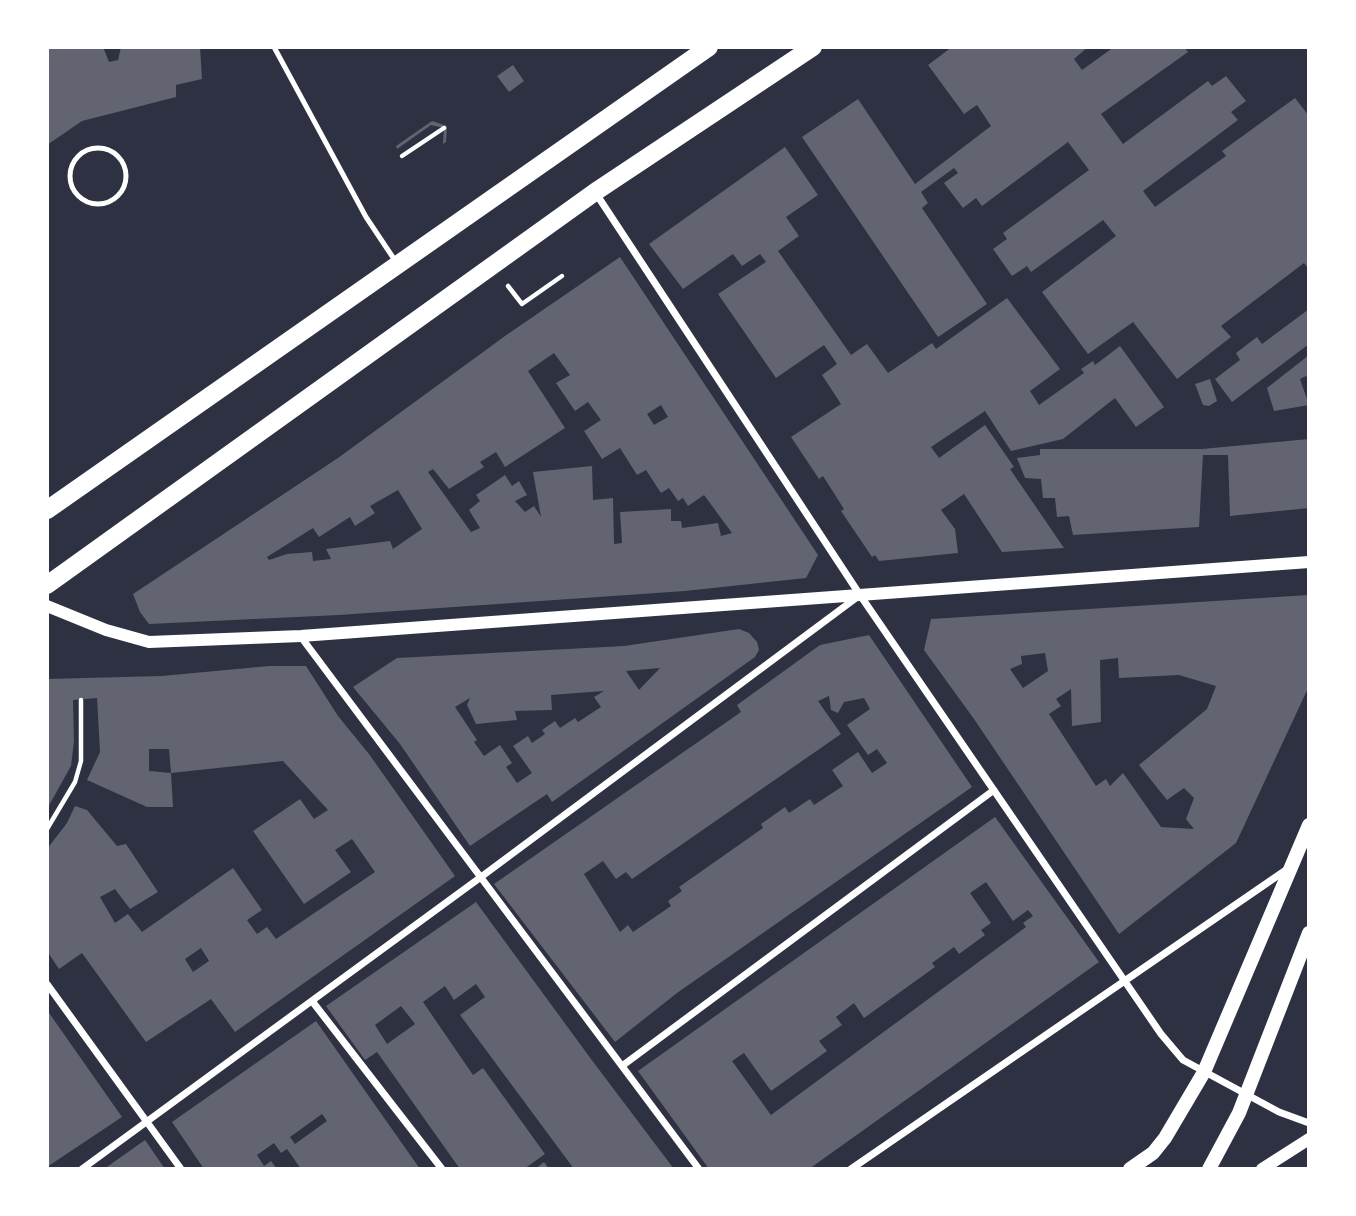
<!DOCTYPE html>
<style>
body{margin:0}
#map{position:relative;width:1356px;height:1216px;overflow:hidden;background:#2d3142;font-family:Lora,serif}
canvas{display:block}
.frame{position:absolute;inset:0;border:49px solid #fff;pointer-events:none}
</style>
<div id="map">
<canvas width="1356" height="1216"></canvas>
<div class="frame"></div>
</div>
<script>
const context = document.querySelector('canvas').getContext('2d');
context.lineJoin = 'round';
function paint(path, color) { context.fillStyle = color; context.fill(path, 'evenodd'); }
const shape = rows => new Path2D(rows.map(r => 'M' + r).join(''));
function stroke(path, color, width, dash) { context.strokeStyle = color; context.lineWidth = width; context.lineCap = dash ? 'butt' : 'round'; context.setLineDash(dash || []); context.stroke(path); }
paint(shape([
 [47,47,103,47,109,62,118,60,121,47,200,47,202,79,176,85,176,97,82,121,47,145],
 [952,47,1088,47,1074,59,1082,70,1114,47,1184,47,1188,52,1101,114,1123,144,1208,81,1212,86,1226,76,1246,101,1231,112,1238,120,1143,191,1155,207,1226,156,1222,151,1295,98,1309,116,1309,269,1304,263,1221,326,1231,337,1177,379,1133,322,1088,354,1042,292,1116,236,1103,220,1031,272,1027,266,1012,276,993,249,1007,239,1003,233,1089,170,1068,142,982,206,976,198,963,208,944,183,958,173,954,168,921,192,928,203,922,208,987,304,938,337,802,137,858,99,915,184,991,126,977,105,964,114,928,65],
 [513,65,524,81,509,92,497,76],
 [432,121,447,126,446,142,443,144,444,128,431,125,397,149,396,146],
 [785,147,818,195,786,217,799,236,778,251,851,355,867,344,888,373,932,343,936,349,1007,298,1060,369,1030,391,1039,405,1084,373,1081,369,1093,361,1095,365,1120,346,1164,407,1136,427,1115,398,1063,439,1011,451,985,411,931,447,939,458,985,425,1014,467,1010,469,1064,548,1002,552,964,494,941,510,955,529,958,553,879,561,875,555,872,557,841,511,844,509,823,476,819,479,791,437,841,404,822,375,837,364,824,345,776,378,718,294,766,262,760,254,742,266,733,254,683,289,649,244],
 [620,257,818,555,806,578,685,591,339,615,149,624,140,612,133,594,338,458,505,336],
 [554,353,570,375,556,383,575,411,588,402,601,420,584,431,602,459,620,448,637,475,646,470,661,493,669,488,678,501,683,498,688,506,704,495,732,533,721,536,718,523,682,528,681,521,671,521,671,509,620,512,622,543,614,544,613,498,593,500,592,466,533,472,541,517,534,506,525,512,515,501,527,495,519,481,512,486,505,475,476,495,480,501,469,510,480,528,471,532,428,472,433,469,449,489,484,467,480,462,496,452,505,467,565,428,528,371],
 [661,405,668,417,654,425,647,414],
 [398,490,422,529,393,549,390,541,326,549,331,559,313,561,312,552,287,554,269,560,267,557,313,528,319,537,350,517,355,526,375,513,370,506],
 [1309,309,1309,344,1232,402,1215,379,1240,360,1236,353,1257,337,1262,344],
 [1309,355,1309,379,1306,376,1300,379,1309,405,1274,411,1267,388],
 [1210,379,1217,401,1209,406,1203,405,1195,384],
 [1309,439,1309,508,1230,516,1228,455,1203,455,1199,527,1073,535,1069,516,1057,517,1055,498,1043,498,1041,479,1025,478,1017,458,1040,455,1040,449,1202,449],
 [1309,595,1309,686,1236,843,1119,934,974,719,924,650,931,619],
 [1045,653,1048,671,1023,688,1010,669,1022,664,1021,656],
 [1118,658,1119,678,1179,675,1216,686,1207,709,1139,765,1167,800,1184,788,1194,798,1186,819,1194,829,1161,827,1123,773,1110,786,1106,779,1096,786,1049,714,1061,706,1056,699,1071,689,1072,726,1101,722,1100,660],
 [739,629,749,633,757,642,759,650,755,657,552,802,547,794,470,846,400,744,353,687,397,658,624,646],
 [660,668,639,690,626,671],
 [604,691,594,697,601,707,578,722,575,718,560,728,555,721,542,730,545,734,532,743,528,736,513,746,532,773,517,783,506,767,512,763,500,745,484,756,474,742,477,740,455,707,470,698,467,705,476,724,517,720,515,711,552,710,551,695],
 [869,635,972,787,677,993,615,1042,494,884,741,712,737,705,820,645],
 [829,696,831,710,838,713,844,702,864,698,870,709,847,725,868,755,877,749,887,763,872,773,858,752,832,770,843,786,814,805,810,799,789,813,785,807,761,824,763,828,679,887,682,891,668,901,671,906,633,932,628,925,620,932,584,874,603,861,616,879,626,872,632,879,841,734,818,701],
 [269,666,306,666,338,716,369,754,455,876,235,1032,211,999,146,1042,82,953,59,969,47,951,47,849,67,823,75,806,87,810,117,846,126,844,158,892,130,909,115,889,100,897,115,923,128,914,142,932,233,868,262,910,247,920,257,934,267,927,276,939,375,872,352,839,335,850,351,872,304,904,253,831,300,799,314,819,328,810,283,761,171,773,169,749,149,749,149,771,171,773,173,807,147,807,87,780,100,752,97,698,73,700,74,741,71,766,47,809,47,679,162,676],
 [201,948,209,961,193,972,185,959],
 [995,817,1099,962,809,1169,709,1169,638,1071],
 [986,882,1013,921,1028,910,1033,916,1023,923,1026,927,771,1115,732,1061,744,1053,771,1091,827,1051,819,1041,842,1025,836,1017,854,1003,864,1018,935,967,932,963,954,947,959,954,985,935,981,930,991,923,970,893],
 [476,902,591,1059,674,1169,574,1169,460,1015,485,997,476,984,454,1000,445,986,423,1002,473,1075,483,1068,545,1154,524,1169,460,1169,377,1052,365,1060,326,1006],
 [401,1006,415,1024,387,1044,375,1025],
 [47,1010,122,1117,47,1167],
 [316,1021,420,1169,301,1169,287,1149,281,1153,274,1143,257,1155,264,1166,271,1161,277,1169,204,1169,172,1122],
 [322,1114,327,1121,295,1144,290,1137],
 [145,1140,165,1169,104,1169],
 [544,1162,549,1169,535,1169]
]), '#626471');
stroke(shape([
 [402,156,444,128],
 [508,286,522,304,562,276],
 [47,829,75,782,81,761,81,700]
]), '#fff', 4.5);
stroke(shape([
 [274,47,366,217,396,262],
 '70 176a28 28 0 1 1 56 0a28 28 0 1 1-56 0Z'
]), '#fff', 5);
stroke(shape([
 [595,192,860,595,1161,1034,1183,1060,1279,1112,1309,1123],
 [301,637,699,1169],
 [47,984,181,1169],
 [312,1001,442,1169],
 [622,1066,994,790],
 [82,1169,481,877,856,598],
 [851,1169,1286,870]
]), '#fff', 7);
stroke(shape([
 [47,606,106,630,149,642,301,636,1309,562],
 [1262,1169,1309,1139]
]), '#fff', 12);
stroke(shape([
 [1130,1169,1153,1153,1165,1138,1204,1072,1309,825],
 [1209,1169,1239,1113,1309,933]
]), '#fff', 14);
stroke(shape([
 [47,510,709,47],
 [47,585,595,192,813,47]
]), '#fff', 18);
</script>
